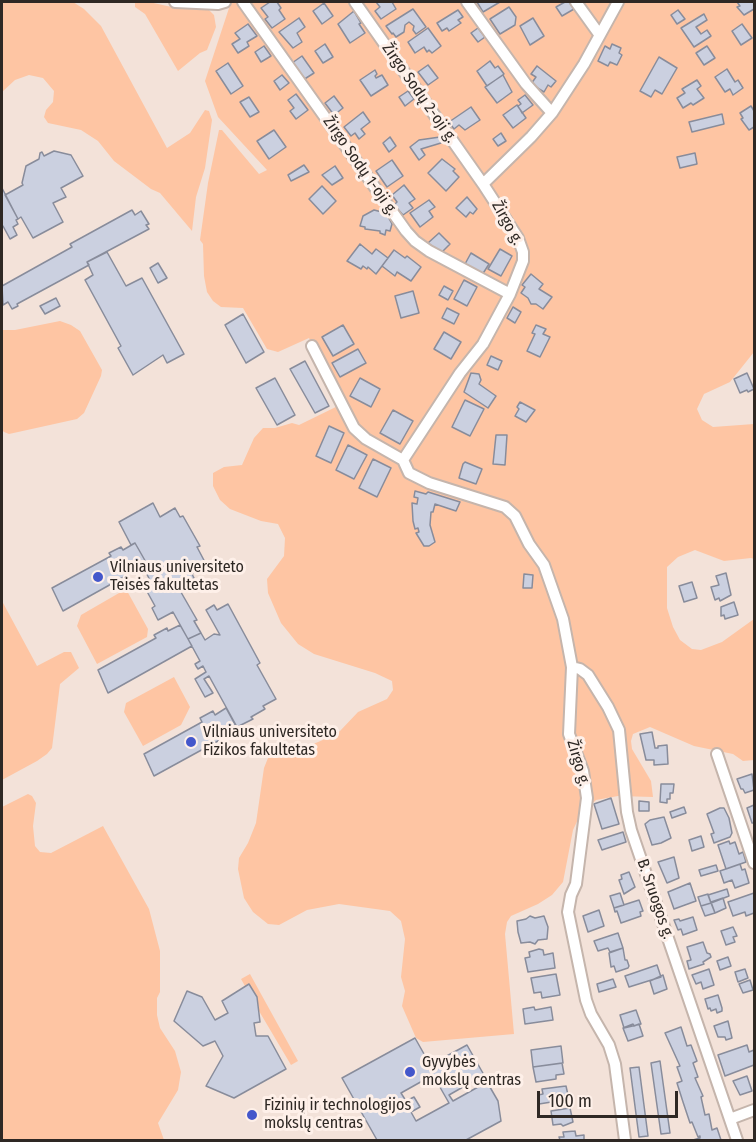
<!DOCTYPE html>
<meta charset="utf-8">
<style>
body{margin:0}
#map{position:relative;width:756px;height:1142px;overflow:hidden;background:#f3e2d9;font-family:"Fira Sans Condensed",sans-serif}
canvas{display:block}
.frame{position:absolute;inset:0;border:3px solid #2e2824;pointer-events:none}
.scale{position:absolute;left:537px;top:1091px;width:141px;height:27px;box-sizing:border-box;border:3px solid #2e2824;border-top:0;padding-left:8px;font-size:18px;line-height:21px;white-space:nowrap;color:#2e2824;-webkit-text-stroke:4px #fef0e9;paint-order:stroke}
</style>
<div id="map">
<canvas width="756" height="1142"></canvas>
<div class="frame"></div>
<div class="scale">100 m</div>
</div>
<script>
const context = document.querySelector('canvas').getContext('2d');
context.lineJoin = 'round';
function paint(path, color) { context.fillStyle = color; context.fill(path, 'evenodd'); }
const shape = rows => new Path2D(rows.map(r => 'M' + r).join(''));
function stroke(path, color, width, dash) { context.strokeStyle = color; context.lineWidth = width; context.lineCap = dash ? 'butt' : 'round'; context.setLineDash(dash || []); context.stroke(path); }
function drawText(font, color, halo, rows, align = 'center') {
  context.font = font + ' "Fira Sans Condensed",sans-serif'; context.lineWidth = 6; context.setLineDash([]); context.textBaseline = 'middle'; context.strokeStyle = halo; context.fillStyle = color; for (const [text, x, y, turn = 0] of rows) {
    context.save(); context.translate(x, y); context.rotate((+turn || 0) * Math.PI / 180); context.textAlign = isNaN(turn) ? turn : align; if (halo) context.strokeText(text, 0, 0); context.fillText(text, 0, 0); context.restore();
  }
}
paint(shape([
 [2,2,73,2,84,9,101,26,167,148,190,133,205,110,209,111,212,120,205,168,196,197,192,231,160,193,151,189,114,161,98,141,81,130,48,123,44,117,46,110,53,102,54,91,43,78,29,75,15,80,2,92],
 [135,2,149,2,176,8,209,10,214,15,216,27,207,50,200,53,178,71,145,14,135,7],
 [231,2,754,2,754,352,730,382,704,394,697,409,702,420,713,427,754,424,754,559,751,558,724,561,695,550,678,557,667,567,667,608,673,627,680,640,692,649,701,650,722,642,754,619,754,760,743,761,733,754,694,746,650,727,633,734,631,741,632,749,651,781,653,797,618,796,596,800,580,815,573,830,563,882,552,895,538,904,511,916,507,922,505,934,514,1034,423,1042,416,1038,402,1006,405,991,401,977,405,939,401,921,390,911,339,904,307,910,279,925,268,924,253,912,244,898,238,869,239,858,248,843,256,823,264,768,270,753,277,748,304,748,325,739,340,731,358,712,387,699,393,690,392,681,375,673,314,654,298,644,281,623,268,593,267,579,284,556,285,538,278,524,261,521,230,509,220,500,213,486,213,473,224,467,242,465,254,438,263,428,275,428,292,423,299,425,344,403,309,338,278,352,267,349,243,308,221,307,213,301,207,292,204,276,203,244,200,240,208,183,219,130,222,130,259,174,267,170,218,117,205,81],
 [60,321,71,325,80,331,102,370,101,376,84,413,77,419,9,434,4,432,2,430,2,330,15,330],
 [126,589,148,629,147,637,97,664,77,626,81,615],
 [2,601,37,666,64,652,71,652,79,668,60,684,52,748,47,754,37,761,2,780],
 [174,677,190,707,181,725,143,746,124,712,126,703],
 [28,794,32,796,36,803,33,826,35,846,40,852,51,853,103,826,149,909,160,951,160,992,157,998,157,1015,160,1028,175,1051,181,1072,178,1090,158,1123,164,1140,2,1140,2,807],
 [250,974,298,1061,291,1065,259,1011,257,997,249,984,245,986,241,979]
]), '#fec5a3');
const building = shape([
 [270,2,277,2,281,8,279,10,285,19,272,28,265,19,268,17,261,8,270,2],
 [376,2,392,2,396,9,381,19,375,11,380,7,376,2],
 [477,2,500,2,483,12,477,2],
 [565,2,569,2,574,9,562,16,556,7,565,2],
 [737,2,754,2,754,9,744,15,737,7,740,6,737,2],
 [324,3,333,16,322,24,313,11,324,3],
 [509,7,516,17,515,25,500,34,490,19,509,7],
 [413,9,426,27,416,34,413,30,414,26,409,22,405,25,404,32,396,37,393,33,392,34,386,26,413,9],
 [458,10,463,17,458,20,461,23,449,31,447,28,442,31,437,23,458,10],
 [678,10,685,19,677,24,671,15,678,10],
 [354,11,361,23,359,24,365,33,350,43,338,24,354,11],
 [704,14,707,20,696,27,701,34,707,30,711,36,694,47,681,28,704,14],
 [299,18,305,27,297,33,302,42,293,48,279,32,299,18],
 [533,18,544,36,530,45,520,26,533,18],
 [248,24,257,36,247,42,249,46,238,53,232,44,240,39,235,33,248,24],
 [742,24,752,38,741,45,732,31,742,24],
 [428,28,441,46,432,53,429,50,427,52,424,47,415,53,408,42,428,28],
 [478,28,485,37,478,42,471,33,478,28],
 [325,44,333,57,323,63,315,51,325,44],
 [612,44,621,48,619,53,622,55,617,65,610,62,608,66,598,61,605,46,610,49,612,44],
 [264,46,271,56,261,62,255,52,264,46],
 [707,46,715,58,704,65,696,53,707,46],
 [302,56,314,73,303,80,292,63,302,56],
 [659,57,677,68,662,94,655,90,651,97,640,91,659,57],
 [490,61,495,68,498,66,504,74,487,86,477,71,490,61],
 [228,63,243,86,231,94,216,71,228,63],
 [428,65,438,78,428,85,418,72,428,65],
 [537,66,556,81,551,87,548,85,544,92,531,84,536,77,531,74,537,66],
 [727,69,735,82,738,80,743,88,733,95,730,89,725,92,715,77,727,69],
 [375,70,377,74,375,76,376,78,382,75,388,85,371,96,360,80,375,70],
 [282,75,289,83,280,90,274,81,282,75],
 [503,75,512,92,497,103,485,87,503,75],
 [697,80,701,86,697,89,704,98,693,105,691,103,683,108,677,98,685,93,682,89,697,80],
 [408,91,414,99,405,106,399,97,408,91],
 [296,94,308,110,296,119,290,111,294,108,288,100,296,94],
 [525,95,533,105,522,113,518,106,521,104,518,100,525,95],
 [334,96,343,108,334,115,325,103,334,96],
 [249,97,259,112,250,117,240,102,249,97],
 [517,105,526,118,513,128,503,115,517,105],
 [751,106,754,111,754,127,749,130,741,119,743,118,740,113,751,106],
 [471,107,480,120,465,130,459,125,454,129,449,122,471,107],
 [363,112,370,122,361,129,365,134,359,139,355,133,351,136,344,127,363,112],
 [722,114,724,124,692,132,689,122,722,114],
 [274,130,286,147,269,159,257,141,274,130],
 [501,133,506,141,498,146,493,139,501,133],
 [390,137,396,146,389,152,383,143,390,137],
 [440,137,441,143,421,149,425,155,419,160,410,147,419,140,440,137],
 [54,151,71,155,83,176,61,188,66,197,53,203,63,222,33,238,21,217,18,219,5,195,23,185,22,183,26,166,39,159,40,153,42,152,44,156,54,151],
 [695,153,697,164,680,168,677,157,695,153],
 [442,159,455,169,453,171,459,177,446,191,428,173,442,159],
 [392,160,403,176,387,187,376,171,392,160],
 [304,165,309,172,291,181,288,175,304,165],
 [335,166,343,178,332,185,322,175,335,166],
 [404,185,415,199,409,203,413,208,403,215,394,205,397,202,392,195,404,185],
 [322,186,336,201,323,214,309,199,322,186],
 [2,188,18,219,16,220,18,224,13,227,17,235,10,239,3,226,2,227,2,188],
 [467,197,477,209,473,214,470,212,466,217,456,208,467,197],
 [429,200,435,207,429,211,433,217,420,227,410,213,429,200],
 [132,210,135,215,141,211,149,224,146,225,149,229,87,262,89,265,17,304,18,306,12,309,8,302,3,305,2,286,72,247,70,244,132,210],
 [374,210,386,213,392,224,390,231,386,230,385,235,380,233,380,231,365,229,365,227,360,226,363,216,374,210],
 [439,233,450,244,441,253,428,243,439,233],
 [360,244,372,254,376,249,388,258,376,274,368,267,367,269,363,266,361,269,347,261,360,244],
 [500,249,512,256,501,276,488,269,500,249],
 [394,250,405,258,407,256,421,267,411,281,397,272,395,276,382,266,394,250],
 [107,252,126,286,142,278,184,354,167,363,163,355,133,375,118,348,121,346,85,280,93,275,87,262,107,252],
 [471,253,489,264,482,275,465,264,471,253],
 [158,263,167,278,158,283,150,268,158,263],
 [531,274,543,284,539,289,552,297,543,309,536,304,531,304,528,298,521,293,525,287,522,285,531,274],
 [464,280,477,287,467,306,454,299,464,280],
 [444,286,453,291,448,300,439,295,444,286],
 [413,291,419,313,401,318,395,296,413,291],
 [56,298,60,306,45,314,40,306,56,298],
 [513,307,521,312,515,323,507,318,513,307],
 [447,308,459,314,454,324,442,318,447,308],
 [243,314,264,352,246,363,225,325,243,314],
 [343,325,354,344,333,356,322,337,343,325],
 [536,325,546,329,543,334,550,337,540,357,527,351,535,334,532,333,536,325],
 [444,332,461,342,451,359,434,349,444,332],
 [358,349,366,363,340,377,332,363,358,349],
 [491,356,502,361,498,370,487,365,491,356],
 [305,361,329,406,315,413,290,369,305,361],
 [471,373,479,374,481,380,479,384,496,396,488,408,464,392,471,373],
 [747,373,754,389,748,392,747,390,740,393,734,379,747,373],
 [275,378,295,415,277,425,256,388,275,378],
 [360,378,380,389,371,407,350,396,360,378],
 [465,400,484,409,470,436,452,427,465,400],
 [520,402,535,410,526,422,515,416,519,409,517,407,520,402],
 [393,410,413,421,400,444,380,433,393,410],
 [329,426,344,433,331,463,316,456,329,426],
 [496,435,507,435,505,465,493,464,496,435],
 [348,445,367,455,354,479,336,470,348,445],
 [373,459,391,468,377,497,359,488,373,459],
 [465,462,482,469,476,484,459,478,463,464,465,462],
 [415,491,426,494,428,492,460,502,456,511,435,504,433,512,431,512,430,525,435,542,429,546,424,546,416,533,419,532,418,528,415,529,413,521,412,503,417,504,418,498,414,497,415,491],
 [153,503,160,517,175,508,180,517,183,516,200,546,197,547,207,566,192,574,194,578,178,587,197,620,194,621,201,633,188,639,173,612,158,620,152,608,155,606,144,586,151,582,143,567,147,564,135,543,131,545,119,522,153,503],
 [135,543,147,564,63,611,52,588,111,556,109,553,121,547,123,550,135,543],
 [726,573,731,595,720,601,719,598,715,600,711,587,719,585,716,576,726,573],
 [524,574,533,575,532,588,523,588,524,574],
 [692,582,697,598,684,602,679,586,692,582],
 [734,602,738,615,725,619,724,615,721,616,721,607,734,602],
 [228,604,260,663,257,665,276,699,263,706,265,709,251,717,253,719,237,727,209,676,204,679,213,693,205,697,195,679,206,672,203,666,198,669,196,666,195,664,200,661,188,639,201,633,205,640,214,634,220,635,206,610,214,605,217,610,228,604],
 [180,625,192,646,108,693,98,670,156,638,154,635,167,628,168,631,180,625],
 [226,708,238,730,154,776,144,754,202,722,200,718,213,711,215,715,226,708],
 [652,732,655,748,658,748,658,746,667,745,668,764,654,765,654,760,646,760,640,734,652,732],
 [752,774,754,790,745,793,743,789,741,789,737,779,752,774],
 [661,784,674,784,673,793,670,793,670,799,667,799,667,803,660,802,661,784],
 [611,798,619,824,602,829,594,804,611,798],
 [639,801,649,802,649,811,639,811,639,801],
 [754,805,754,823,752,823,747,808,754,805],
 [684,807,686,813,672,818,670,812,684,807],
 [720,808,724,808,729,818,732,833,730,837,714,843,711,834,714,833,707,814,720,808],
 [664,817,671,838,661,843,652,845,645,824,650,820,664,817],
 [623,832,626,842,602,850,598,840,623,832],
 [701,836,704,847,692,851,689,840,701,836],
 [729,841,730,844,735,842,739,854,743,852,746,862,726,869,718,845,729,841],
 [674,857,679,878,667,883,658,862,674,857],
 [740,864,742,870,745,869,749,883,735,888,732,880,724,883,720,871,740,864],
 [716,865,718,871,701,876,699,870,716,865],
 [629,872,635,887,624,894,619,880,622,879,621,875,629,872],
 [690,883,696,901,674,909,668,892,690,883],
 [727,889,729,896,711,903,708,895,727,889],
 [620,893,624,905,614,908,610,896,620,893],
 [754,893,754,913,746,916,745,912,733,916,728,902,754,893],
 [708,894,711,903,701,906,698,897,708,894],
 [723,898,726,908,715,913,711,902,723,898],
 [639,900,643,911,640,912,641,916,621,923,617,911,615,912,614,908,639,900],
 [711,903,715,913,705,916,701,906,711,903],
 [599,910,604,926,588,932,583,916,599,910],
 [530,916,535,918,544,916,548,927,547,939,538,940,535,944,530,942,521,943,518,932,517,921,526,919,530,916],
 [693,917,697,930,683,935,681,929,678,930,674,920,679,919,680,921,693,917],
 [733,927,737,936,733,937,735,942,726,945,721,931,733,927],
 [618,933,623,948,610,952,608,948,598,951,594,941,618,933],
 [703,942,707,953,710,954,711,957,703,962,704,964,689,969,687,961,691,960,687,947,703,942],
 [623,948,625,960,627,960,629,966,628,968,616,972,614,966,611,967,609,953,623,948],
 [539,949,543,950,544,955,553,953,555,968,528,972,525,958,530,957,529,952,539,949],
 [728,957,731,966,720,970,717,961,728,957],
 [657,965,661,977,629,987,625,976,657,965],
 [709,969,714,985,703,989,701,982,696,984,692,975,709,969],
 [745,969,748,978,738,982,735,972,745,969],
 [556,974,560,995,542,998,541,992,534,993,531,978,556,974],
 [663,975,667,989,654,994,650,981,663,975],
 [613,979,616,987,599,992,597,984,613,979],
 [750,980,753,990,743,993,739,984,750,980],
 [249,984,257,997,260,1022,254,1023,256,1036,268,1036,286,1069,234,1098,206,1086,223,1056,215,1041,203,1046,174,1021,187,991,202,997,215,1020,228,1013,222,1001,249,984],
 [718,995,722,1008,722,1011,717,1013,716,1009,711,1011,710,1008,708,1009,705,999,718,995],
 [534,1007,535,1010,551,1007,553,1020,525,1024,523,1009,534,1007],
 [636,1010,641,1024,624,1028,620,1015,636,1010],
 [728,1021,732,1038,726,1040,725,1037,718,1037,714,1026,728,1021],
 [633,1024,634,1026,639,1024,643,1036,628,1041,623,1028,633,1024],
 [681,1027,687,1046,691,1045,697,1061,693,1063,698,1077,695,1078,703,1096,701,1097,705,1115,709,1114,712,1130,717,1128,721,1140,693,1140,700,1138,700,1136,698,1137,692,1122,690,1123,683,1102,677,1083,682,1081,677,1067,680,1066,665,1033,681,1027],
 [415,1038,428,1061,430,1060,432,1064,467,1045,484,1075,449,1095,453,1101,487,1082,498,1101,501,1121,466,1140,377,1140,342,1078,415,1038],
 [433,1075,449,1103,416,1121,411,1112,420,1107,414,1097,406,1101,401,1093,433,1075],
 [747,1045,749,1052,754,1050,754,1065,725,1076,718,1055,747,1045],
 [561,1046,563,1063,533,1067,531,1050,561,1046],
 [660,1061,670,1133,661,1134,651,1063,660,1061],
 [562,1063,564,1074,556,1075,556,1079,536,1082,533,1067,562,1063],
 [639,1067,648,1136,639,1137,630,1068,639,1067],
 [747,1076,752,1091,740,1095,733,1081,747,1076],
 [566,1086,568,1095,563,1096,564,1100,539,1104,538,1095,543,1094,542,1089,566,1086],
 [570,1108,573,1122,563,1126,561,1124,553,1125,551,1111,570,1108],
 [575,1131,576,1136,584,1135,584,1140,560,1140,559,1137,564,1137,563,1132,575,1131]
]);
paint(building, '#cbd0e0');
stroke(building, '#888c9b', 1.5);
const minor = shape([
 [175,2,218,4,225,2],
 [243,2,406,231,415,241,429,251,510,294],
 [355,2,483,184],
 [467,2,526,84,552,113],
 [576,2,599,34],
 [618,2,584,64,552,113,531,137,483,184,518,238,523,252,523,261,510,294,483,344,460,373,403,460,409,473,429,483,505,507,515,516,529,544,544,565,563,619,572,667,569,734,583,771,587,798,576,884,571,895,568,912,586,1000,591,1014,609,1045,615,1064,625,1140],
 [312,346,354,428,366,439,403,460],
 [572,667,580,669,588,675,608,707,619,730,627,812,631,830,737,1140],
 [717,754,754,863],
 [730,1119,754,1110]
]);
stroke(minor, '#c5b5ac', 14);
stroke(minor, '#fff', 10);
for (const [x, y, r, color] of [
 [98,577,6,"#4457cb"],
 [191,742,6,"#4457cb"],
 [410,1072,6,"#4457cb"],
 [252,1115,6,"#4457cb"]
]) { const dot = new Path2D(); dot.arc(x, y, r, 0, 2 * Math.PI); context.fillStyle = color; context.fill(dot); stroke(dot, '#fef0e9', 2); }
drawText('16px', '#2e2824', '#fef0e9', [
 ["Žirgo Sodų 2-oji g.",419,93,55],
 ["Žirgo Sodų 1-oji g.",360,166,55],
 ["Žirgo g.",507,223,61],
 ["Žirgo g.",578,763,74],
 ["B. Sruogos g.",655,899,71]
]);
drawText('16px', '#2e2824', '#fef0e9', [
 ["Vilniaus universiteto",110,568],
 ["Teisės fakultetas",110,586],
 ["Vilniaus universiteto",203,733],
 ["Fizikos fakultetas",203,751],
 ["Gyvybės",422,1063],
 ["mokslų centras",422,1081],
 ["Fizinių ir technologijos",264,1106],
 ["mokslų centras",264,1124]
], 'left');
</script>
